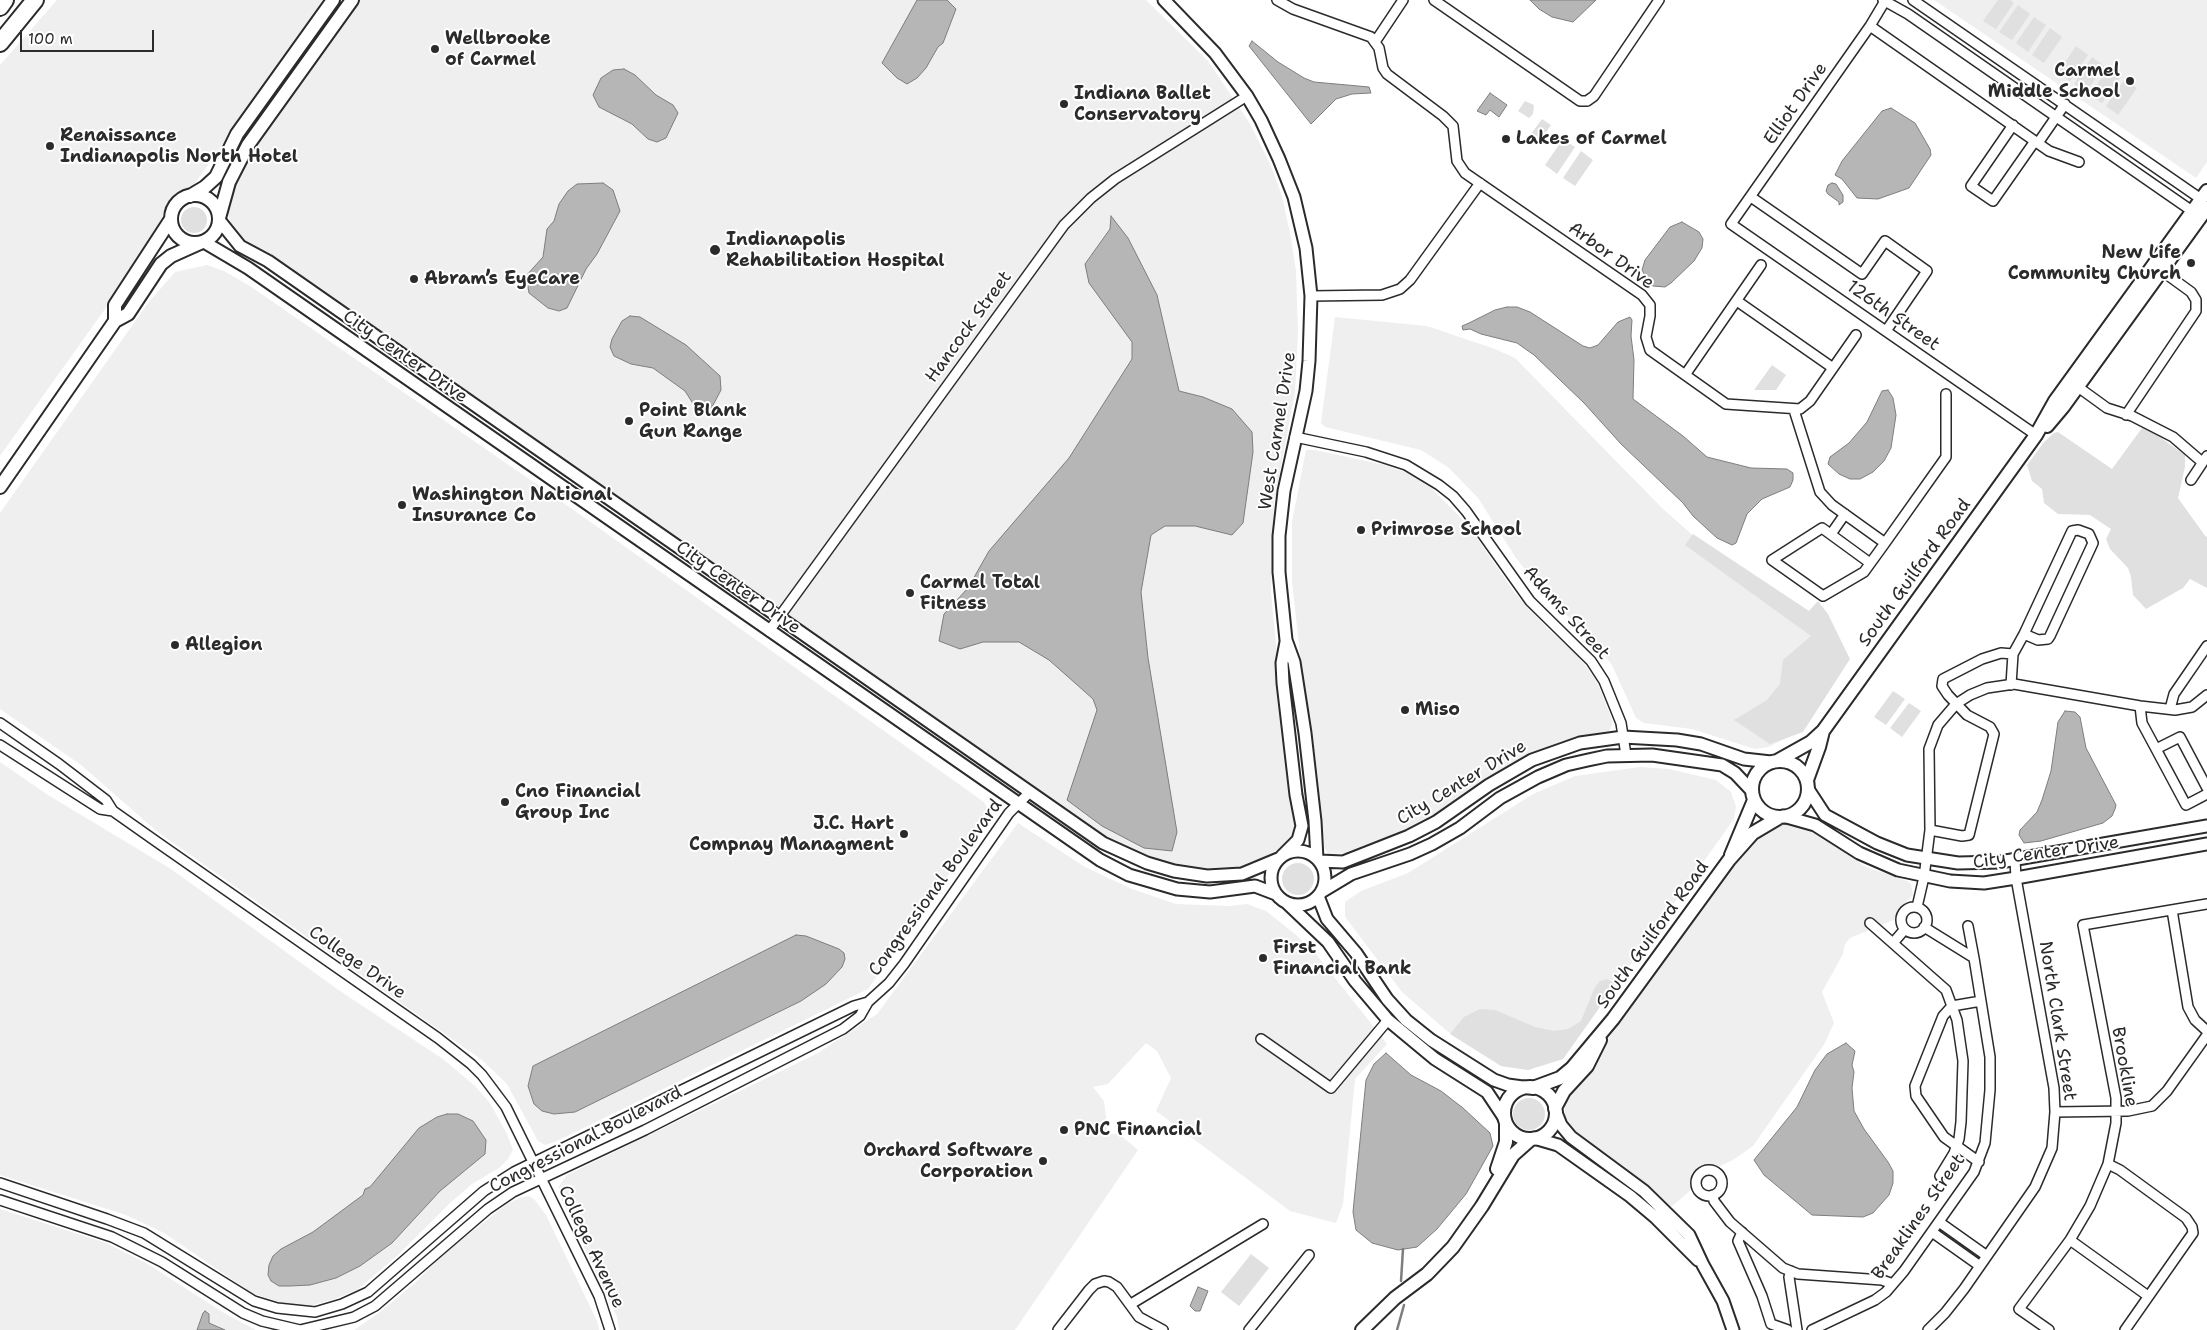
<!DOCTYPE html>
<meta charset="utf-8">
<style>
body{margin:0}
#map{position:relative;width:2207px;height:1330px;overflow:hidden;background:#fff;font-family:"Shantell Sans",sans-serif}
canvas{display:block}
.scale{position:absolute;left:20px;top:30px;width:134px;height:22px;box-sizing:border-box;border:2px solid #2b2b2b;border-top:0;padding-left:6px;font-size:15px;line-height:18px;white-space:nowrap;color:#2b2b2b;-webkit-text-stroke:4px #fff;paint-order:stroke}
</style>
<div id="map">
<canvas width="2207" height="1330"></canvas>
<div class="scale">100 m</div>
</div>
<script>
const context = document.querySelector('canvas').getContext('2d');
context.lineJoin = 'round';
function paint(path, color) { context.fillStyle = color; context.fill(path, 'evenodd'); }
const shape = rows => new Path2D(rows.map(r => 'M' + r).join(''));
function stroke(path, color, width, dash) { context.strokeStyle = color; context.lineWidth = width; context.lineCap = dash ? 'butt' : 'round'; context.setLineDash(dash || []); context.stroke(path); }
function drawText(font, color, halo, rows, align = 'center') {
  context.font = font + ' "Shantell Sans",sans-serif'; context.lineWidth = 4; context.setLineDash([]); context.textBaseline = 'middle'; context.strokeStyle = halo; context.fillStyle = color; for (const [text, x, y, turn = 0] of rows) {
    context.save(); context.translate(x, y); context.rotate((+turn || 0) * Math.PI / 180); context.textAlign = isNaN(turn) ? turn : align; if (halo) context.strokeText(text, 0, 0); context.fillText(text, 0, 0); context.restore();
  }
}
paint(shape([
 [57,0,326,0,0,456,0,65],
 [358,0,1146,0,1208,61,1249,122,1271,166,1282,196,1291,238,1296,271,1298,332,1295,392,1274,503,1271,592,1291,800,1297,823,1292,836,1285,846,1267,857,1242,869,1195,872,1149,859,1106,839,242,241,232,228,227,210,237,179,252,152],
 [1934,0,2207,0,2207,162,2196,178],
 [207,265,224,271,250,286,568,506,984,802,990,813,987,820,868,989,555,1142,545,1145,538,1141,507,1084,482,1060,159,833,81,765,0,709,0,513,148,303,175,272],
 [1335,317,1427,326,1495,349,1515,358,1662,508,1724,563,1846,658,1799,732,1768,747,1755,749,1692,729,1644,723,1636,718,1612,665,1596,644,1541,590,1516,558,1478,498,1449,468,1421,450,1325,427,1321,423],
 [1306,450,1315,450,1385,465,1408,473,1431,488,1467,524,1515,593,1547,628,1577,655,1593,676,1600,689,1612,720,1612,725,1609,731,1561,741,1531,754,1509,765,1434,816,1414,827,1349,853,1328,854,1324,848,1315,792,1292,581,1292,522],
 [0,762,48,795,171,869,340,991,443,1059,475,1086,490,1103,507,1134,513,1150,508,1159,499,1168,472,1184,449,1204,398,1255,357,1290,332,1300,309,1306,285,1304,252,1293,164,1233,126,1215,0,1175],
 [1640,767,1669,769,1716,780,1731,792,1736,807,1734,819,1563,1059,1528,1070,1501,1066,1447,1031,1402,992,1345,917,1345,902,1361,891,1408,873,1533,794,1575,776],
 [1018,823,1085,867,1132,889,1176,904,1230,906,1247,904,1266,911,1295,934,1316,954,1366,1017,1387,1044,1355,1079,1343,1204,1336,1223,1290,1211,1156,1111,1171,1078,1157,1051,1146,1043,1108,1084,1093,1087,1104,1101,1108,1134,1119,1134,1138,1150,1015,1330,619,1330,617,1317,559,1194,559,1186,567,1175,818,1053,877,1014],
 [1793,824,1810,828,1864,866,1907,881,1911,884,1913,895,1899,909,1896,919,1850,938,1845,944,1843,954,1822,992,1834,1023,1825,1043,1753,1146,1733,1160,1691,1180,1692,1189,1670,1208,1647,1186,1575,1131,1565,1116,1565,1099,1749,843,1773,825],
 [529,1196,534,1199,546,1215,598,1323,599,1330,354,1330,380,1312,415,1283,442,1255,507,1204,519,1198],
 [0,1209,106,1243,146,1263,224,1313,256,1330,0,1330]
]), '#efefef');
paint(shape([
 [1998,0,2010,0,2014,3,1996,29,1983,21],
 [2018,5,2030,14,2012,40,1999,32],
 [2034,17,2046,25,2028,52,2016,43],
 [2050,28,2062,37,2044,63,2032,55],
 [2076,46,2088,55,2070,81,2058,73],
 [2092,57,2104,66,2086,92,2074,84],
 [2108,68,2121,77,2102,103,2090,95],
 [2124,80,2137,88,2118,115,2106,106],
 [1525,101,1534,105,1533,114,1529,118,1518,111],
 [1542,119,1551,125,1537,145,1528,138],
 [1563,139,1575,147,1557,174,1545,165],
 [1581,151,1593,160,1575,186,1563,178],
 '181 220a13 13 0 1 1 26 0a13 13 0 1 1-26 0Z',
 [1772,365,1786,375,1776,390,1754,390],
 [2142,428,2157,435,2185,455,2185,467,2178,498,2206,537,2207,536,2207,588,2190,579,2183,588,2146,609,2133,595,2131,577,2128,568,2110,549,2106,539,2111,529,2090,515,2058,514,2044,503,2042,489,2032,481,2027,465,2044,442,2054,433,2058,432,2112,469],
 [1693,534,1809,611,1818,601,1828,614,1850,659,1803,732,1770,744,1734,720,1767,700,1780,684,1783,660,1811,636,1685,545],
 [1893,691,1905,699,1886,725,1874,717],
 [1909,703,1921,711,1902,737,1890,728],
 '1282 879a16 16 0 1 1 32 0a16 16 0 1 1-32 0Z',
 [1607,979,1616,984,1563,1059,1528,1070,1501,1066,1450,1034,1464,1017,1480,1009,1495,1010,1535,1027,1554,1031,1568,1029,1581,1021,1594,989,1600,981],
 '1513 1114a16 16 0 1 1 32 0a16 16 0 1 1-32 0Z',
 [1251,1254,1269,1268,1239,1306,1221,1292]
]), '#e0e0e0');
const water = shape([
 [917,0,947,0,956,9,943,43,938,47,926,68,917,78,907,84,897,78,882,63,917,0],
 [1530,0,1596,0,1573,22,1552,17,1539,9,1530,0],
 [1252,41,1278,62,1304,78,1314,82,1369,87,1371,93,1352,94,1336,99,1311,124,1249,46,1252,41],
 [624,69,635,75,656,95,673,105,678,113,666,138,657,142,648,139,632,124,599,107,593,95,601,78,613,70,624,69],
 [1490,93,1507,105,1499,117,1490,110,1486,115,1477,111,1490,93],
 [1891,108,1915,123,1930,149,1931,155,1909,188,1878,199,1857,198,1842,179,1835,175,1842,161,1882,111,1891,108],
 [603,183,613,190,620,211,597,254,586,269,567,308,559,311,548,308,529,293,526,276,543,257,547,229,554,221,559,204,568,191,577,184,603,183],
 [1832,183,1836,184,1843,195,1843,202,1839,205,1839,202,1828,194,1826,191,1828,185,1832,183],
 [1111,216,1128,238,1157,295,1179,391,1203,397,1232,409,1252,432,1253,452,1243,523,1232,535,1195,526,1165,526,1151,535,1141,592,1148,658,1177,832,1172,851,1144,848,1102,826,1067,800,1097,710,1093,699,1049,660,1019,642,983,642,960,649,939,641,944,614,968,588,989,551,1069,458,1132,359,1132,342,1089,283,1085,264,1110,229,1111,216],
 [1682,222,1699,232,1703,239,1702,248,1694,261,1671,283,1665,287,1653,286,1649,283,1642,270,1645,260,1670,227,1682,222],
 [1507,307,1517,307,1530,312,1583,346,1590,348,1598,345,1618,322,1630,317,1632,320,1631,336,1634,360,1633,399,1683,436,1707,457,1751,468,1787,469,1793,473,1793,480,1790,487,1762,499,1747,514,1736,543,1732,545,1717,538,1693,516,1683,503,1621,444,1584,403,1534,355,1517,343,1481,334,1470,329,1463,330,1462,326,1469,323,1495,310,1507,307],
 [630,316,640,317,686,345,720,376,721,390,712,407,705,413,699,413,685,391,653,368,631,364,614,356,610,347,612,339,622,321,630,316],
 [1888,390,1893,398,1896,415,1891,448,1884,461,1873,472,1860,479,1850,479,1839,474,1828,464,1830,457,1849,443,1867,422,1882,391,1888,390],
 [2065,711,2075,712,2080,717,2086,748,2116,805,2115,809,2112,816,2103,823,2041,841,2024,843,2019,835,2020,830,2037,812,2042,800,2051,771,2058,722,2065,711],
 [796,935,806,936,839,949,844,953,845,959,842,967,826,984,801,1001,575,1112,554,1114,542,1111,534,1104,528,1086,533,1066,796,935],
 [1846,1043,1855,1051,1852,1065,1854,1072,1852,1088,1854,1111,1864,1129,1888,1162,1893,1171,1893,1183,1889,1195,1873,1213,1863,1217,1812,1215,1764,1175,1754,1160,1797,1107,1815,1070,1827,1054,1846,1043],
 [1386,1053,1411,1075,1441,1091,1463,1108,1490,1133,1493,1146,1466,1194,1437,1229,1417,1247,1398,1250,1372,1243,1356,1230,1353,1212,1366,1080,1374,1064,1386,1053],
 [447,1114,458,1114,473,1121,486,1140,485,1154,440,1191,392,1243,360,1266,336,1278,310,1285,290,1286,279,1286,271,1281,268,1275,269,1265,273,1256,281,1249,313,1232,363,1195,365,1189,370,1187,419,1128,437,1117,447,1114],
 [1198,1287,1208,1291,1200,1311,1195,1311,1190,1306,1198,1287],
 [205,1311,209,1314,209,1323,225,1330,197,1330,203,1313,205,1311]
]);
paint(water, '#b6b6b6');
stroke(water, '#7e7e7e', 1);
stroke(shape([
 [1401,1281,1403,1249],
 [1397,1330,1404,1305]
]), '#7e7e7e', 2.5);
const minor = shape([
 [1277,0,1293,9,1371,37,1379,48,1383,68,1387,74,1443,116,1453,126,1457,161,1465,173,1642,295,1650,305,1650,316,1646,337,1650,350,1726,404,1800,409,1810,401,1856,335],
 [1434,0,1580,101,1587,101,1594,96,1659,0],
 [1883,0,1908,14,2192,211],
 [1913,0,2201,199],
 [1885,1,1870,26,1731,224,2036,435],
 [1870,26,2049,151,2079,162],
 [1375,42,1403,0],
 [2013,125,1971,186,1993,201,2035,141],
 [2038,143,2065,104],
 [1751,197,1862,274,1885,241,1927,271,1886,331],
 [1311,296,1382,295,1400,289,1410,280,1480,183],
 [1737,301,1833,368],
 [1685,375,1761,265],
 [2078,387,2107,408,2132,416,2173,437,2202,462],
 [1794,410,1820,492,1832,505,1885,543],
 [2126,415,2196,311,2196,300,2191,292,2162,271],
 [1295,437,1366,452,1406,465,1439,485,1453,496,1466,511,1530,601,1591,661,1604,681,1621,723,1626,755],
 [2191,480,2207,456],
 [2078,530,2089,534,2093,543,2050,636,2048,639,2038,640,2024,634,2072,531,2078,530],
 [1831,534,1845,514],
 [1870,563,1822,528,1772,560,1823,596,1864,572,1885,543,1946,457,1946,394],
 [769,631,1064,225,1091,198,1115,179,1247,96],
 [2011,685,2013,654,2024,634],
 [2140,706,2142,723,2156,749],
 [2170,709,2174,694,2207,646],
 [0,723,59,764,106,800,113,811,157,842,438,1038,471,1064,482,1075,506,1107,599,1296,610,1330],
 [0,745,100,809,113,811],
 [2207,788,2180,737,2156,749,2186,805,2207,794],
 [1930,830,1962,836,1969,835,1994,734,1990,727,1967,715,1948,695,1942,686,1943,679,1982,659,2001,653,2013,654],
 [1917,907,1924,877,1930,830,1929,749,1938,725,1956,704,1970,695,1987,688,2014,684,2140,706,2175,710,2192,707,2207,695],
 '1901 920a13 13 0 1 1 26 0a13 13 0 1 1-26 0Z',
 [2172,910,2188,1007,2195,1020,2207,1031],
 [1870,923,1946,990,1957,1020,1963,1061,1961,1122,1959,1139,1954,1153,1940,1176],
 [1968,926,1974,958],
 [1893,943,1905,929],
 [1261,1039,1331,1088,1388,1020],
 [2055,1112,2128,1111,2152,1106,2167,1091,2207,1035],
 [1979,1162,1944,1137,1916,1096,1915,1086,1943,1016,1952,1006,1981,1001],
 [2108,1164,2120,1170,2186,1218,2192,1227,2193,1233,2188,1240,2125,1330],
 '1696 1183a13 13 0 1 1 26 0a13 13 0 1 1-26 0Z',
 [0,1183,107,1219,144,1233,254,1301,277,1308,315,1312,342,1304,368,1292,484,1191,514,1172,854,1006,868,1002],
 [1713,1195,1714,1201,1730,1222,1783,1268,1798,1274,1882,1280,1893,1284],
 [0,1200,112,1237,162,1262,243,1313,262,1321,300,1330,354,1317,375,1306,488,1209,513,1192,645,1130,843,1029,860,1016,868,1002,889,983,904,964,1009,813,1030,792],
 [1939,1222,1987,1256],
 [1742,1232,1738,1241,1762,1296,1771,1324,1788,1330],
 [1932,1232,1980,1266],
 [2070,1240,2148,1296],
 [1791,1271,1789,1277,1797,1330],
 [1131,1304,1263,1224],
 [1058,1330,1089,1290,1095,1284,1104,1281,1109,1282,1117,1287,1139,1317,1163,1330],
 [1249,1330,1309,1255],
 [1812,1330,1875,1300,1886,1292,1904,1271,1974,1172,1985,1143,1990,1090,1990,1057,1974,958,1924,927],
 [1928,1330,1945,1313,1964,1289,2035,1187,2052,1148,2055,1112,2054,1088,2016,878,2015,860],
 [2049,1330,2019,1309,2070,1240,2090,1206,2108,1164,2116,1123,2116,1098,2083,925,2207,904]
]);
const tertiary = shape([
 [1164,0,1215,53,1247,96,1261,120,1279,159,1294,197,1306,248,1311,296,1309,361,1306,391,1284,491,1279,536,1279,572,1286,640,1294,662,1305,733,1315,821,1317,859],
 [219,220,240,246,268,261,1103,843,1147,863,1174,871,1207,876,1242,874,1278,859],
 [204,242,248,268,1100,860,1129,875,1177,889,1210,892,1255,886,1276,894],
 [1808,789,1825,815,1877,843,1907,855,1958,863,2000,862,2207,826],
 [1783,816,1815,825,1859,853,1898,870,1950,881,1984,883,2016,878,2207,844],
 '1271 878a27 27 0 1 1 54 0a27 27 0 1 1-54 0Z',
 [1282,856,1298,840,1302,826,1296,795,1283,683,1282,663,1286,642],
 [1319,861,1343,862,1409,836,1436,822,1489,785,1532,760,1580,743,1623,737,1677,740,1701,744,1744,759,1771,762],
 [1321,892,1351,874,1410,854,1432,844,1460,828,1500,798,1538,777,1566,765,1588,760,1607,756,1652,755,1722,765,1735,773,1752,791],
 [1318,896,1327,919,1356,953,1387,999,1406,1020,1431,1040,1494,1080,1508,1085,1530,1088],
 [1287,903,1328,942,1355,981,1388,1020,1435,1059,1487,1092,1505,1119],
 [1555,1110,1561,1125,1571,1137,1644,1191,1689,1235,1703,1265,1723,1301,1733,1330],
 [1534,1138,1558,1145,1630,1196,1655,1217,1698,1260]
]);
const secondary = shape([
 '171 219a24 24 0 1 1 48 0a24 24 0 1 1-48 0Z',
 [190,196,205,187,216,177,237,134,333,0],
 [219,218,229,182,248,145,352,0],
 [115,321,115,305,171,219],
 [2047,426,2063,407,2207,208],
 [0,487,115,321,128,314,161,264,171,256,200,243],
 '1752 789a28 28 0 1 1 56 0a28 28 0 1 1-56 0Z',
 [1777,761,1811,742,1823,731,2036,435,2055,401,2207,191],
 [1807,780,1819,747,1823,731],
 [1731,855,1754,800],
 '1504 1113a26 26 0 1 1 52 0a26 26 0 1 1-52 0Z',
 [1533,1088,1560,1078,1572,1068,1613,1019,1729,860,1753,833,1780,817],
 [1555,1108,1564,1091,1587,1066,1600,1040],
 [1497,1169,1506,1142,1506,1123],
 [1362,1330,1395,1298,1427,1274,1453,1247,1482,1206,1513,1155,1531,1139]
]);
const motorway = shape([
 [0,7,5,0],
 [0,43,35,0]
]);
stroke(minor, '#2b2b2b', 12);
stroke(tertiary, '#2b2b2b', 15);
stroke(secondary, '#2b2b2b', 16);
stroke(motorway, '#2b2b2b', 20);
stroke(minor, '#fff', 9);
stroke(tertiary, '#fff', 11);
stroke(secondary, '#fff', 12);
stroke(motorway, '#fff', 16);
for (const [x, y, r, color] of [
 [435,49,5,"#2b2b2b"],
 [2130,81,5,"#2b2b2b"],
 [1064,104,5,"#2b2b2b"],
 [1506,139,5,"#2b2b2b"],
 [50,146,5,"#2b2b2b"],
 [715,250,6,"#2b2b2b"],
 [2191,263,5,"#2b2b2b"],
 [414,279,5,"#2b2b2b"],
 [629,421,5,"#2b2b2b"],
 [402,505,5,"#2b2b2b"],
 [1361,530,5,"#2b2b2b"],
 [910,593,5,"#2b2b2b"],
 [175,645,5,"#2b2b2b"],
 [1405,710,5,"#2b2b2b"],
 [505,802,5,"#2b2b2b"],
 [904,834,5,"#2b2b2b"],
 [1263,958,5,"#2b2b2b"],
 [1064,1130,5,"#2b2b2b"],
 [1043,1161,5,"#2b2b2b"]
]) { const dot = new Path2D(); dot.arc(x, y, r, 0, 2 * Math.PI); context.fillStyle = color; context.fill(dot); stroke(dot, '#fff', 2); }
drawText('bold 18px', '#2b2b2b', '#fff', [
 ["Wellbrooke",445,39],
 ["of Carmel",445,60],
 ["Carmel",2120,71,"right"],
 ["Middle School",2120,92,"right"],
 ["Indiana Ballet",1074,94],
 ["Conservatory",1074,115],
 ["Renaissance",60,136],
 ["Indianapolis North Hotel",60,157],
 ["Lakes of Carmel",1516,139],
 ["Indianapolis",726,240],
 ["Rehabilitation Hospital",726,261],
 ["New Life",2181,253,"right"],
 ["Community Church",2181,274,"right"],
 ["Abram’s EyeCare",424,279],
 ["Point Blank",639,411],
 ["Gun Range",639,432],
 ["Washington National",412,495],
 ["Insurance Co",412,516],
 ["Primrose School",1371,530],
 ["Carmel Total",920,583],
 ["Fitness",920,604],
 ["Allegion",185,645],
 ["Miso",1415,710],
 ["Cno Financial",515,792],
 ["Group Inc",515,813],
 ["J.C. Hart",894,824,"right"],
 ["Compnay Managment",894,845,"right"],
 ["First",1273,948],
 ["Financial Bank",1273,969],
 ["PNC Financial",1074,1130],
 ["Orchard Software",1033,1151,"right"],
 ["Corporation",1033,1172,"right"]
], 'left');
drawText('18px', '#2b2b2b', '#fff', [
 ["Elliot Drive",1796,104,-55],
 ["Arbor Drive",1611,256,36],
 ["126th Street",1893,316,35],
 ["Hancock Street",969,327,-54],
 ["City Center Drive",405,357,35],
 ["West Carmel Drive",1278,431,-81],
 ["South Guilford Road",1915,573,-54],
 ["City Center Drive",738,588,35],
 ["Adams Street",1566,613,48],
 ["City Center Drive",1462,783,-31],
 ["City Center Drive",2046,853,-8],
 ["Congressional Boulevard",936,888,-54],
 ["South Guilford Road",1653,935,-54],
 ["College Drive",357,963,35],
 ["North Clark Street",2057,1021,81],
 ["Brookline",2124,1067,80],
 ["Congressional Boulevard",586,1140,-27],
 ["Breaklines Street",1919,1217,-55],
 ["College Avenue",591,1247,65]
]);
</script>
